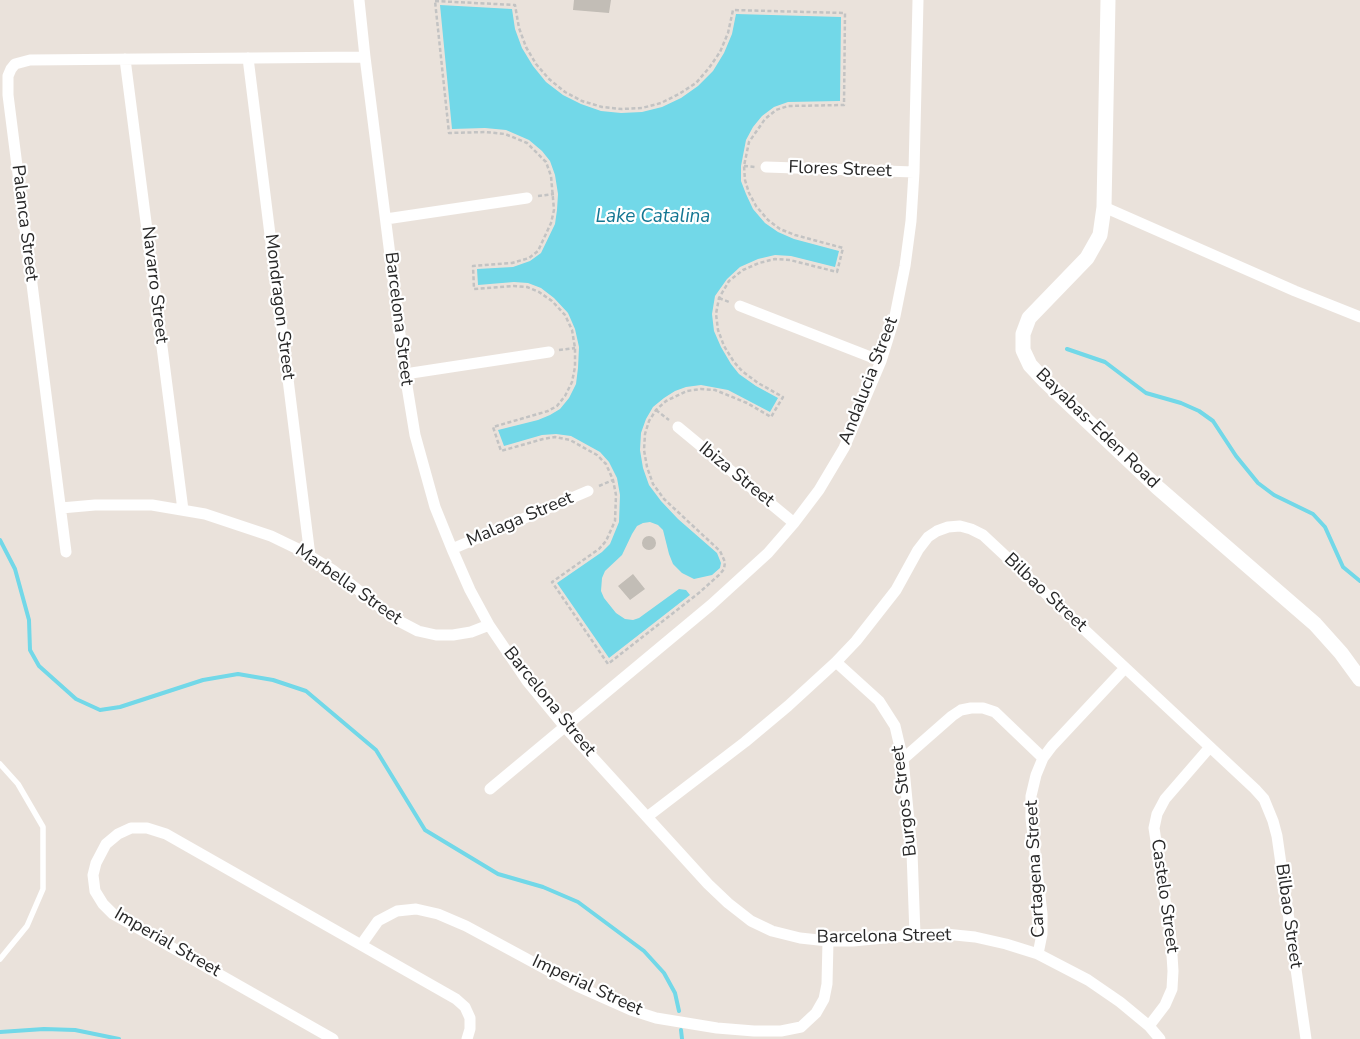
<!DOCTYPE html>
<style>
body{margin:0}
canvas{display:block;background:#eae2db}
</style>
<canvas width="1360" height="1039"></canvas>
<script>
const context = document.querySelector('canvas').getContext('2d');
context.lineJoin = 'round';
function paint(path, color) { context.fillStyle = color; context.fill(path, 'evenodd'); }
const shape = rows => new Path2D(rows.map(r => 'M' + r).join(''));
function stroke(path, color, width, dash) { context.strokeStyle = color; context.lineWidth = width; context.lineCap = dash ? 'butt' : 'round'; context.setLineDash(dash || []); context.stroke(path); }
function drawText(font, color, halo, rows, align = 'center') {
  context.font = font + ' "Nunito Sans",sans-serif'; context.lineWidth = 4.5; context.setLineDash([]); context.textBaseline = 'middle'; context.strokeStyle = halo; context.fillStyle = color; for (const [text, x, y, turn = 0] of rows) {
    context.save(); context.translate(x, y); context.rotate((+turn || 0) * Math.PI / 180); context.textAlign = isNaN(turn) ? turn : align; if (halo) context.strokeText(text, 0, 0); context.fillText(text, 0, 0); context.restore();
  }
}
paint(shape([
 [440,5,512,9,515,29,522,48,533,66,546,82,563,95,581,104,601,111,621,113,642,112,662,107,681,98,698,86,713,71,724,53,732,34,736,14,841,17,840,101,788,102,774,107,762,116,753,127,746,140,741,166,741,181,746,194,753,209,765,223,778,232,794,239,839,251,835,267,791,256,775,255,758,259,740,267,727,279,715,296,712,314,714,331,721,347,731,364,739,374,756,386,778,398,770,412,728,390,701,385,686,387,675,391,664,398,653,407,646,419,641,433,640,450,643,468,649,485,661,501,678,519,717,553,721,563,720,568,712,575,694,579,682,573,673,564,669,554,663,530,658,525,650,522,643,523,637,526,632,534,622,555,605,571,602,578,601,591,604,598,616,613,625,619,633,620,639,618,679,589,686,590,690,595,609,658,557,583,602,552,610,544,619,522,620,495,617,478,609,462,600,452,571,436,556,434,542,435,504,446,498,430,538,420,550,415,560,409,569,398,576,384,578,368,579,347,575,329,568,313,554,298,541,288,528,283,514,282,478,285,477,269,513,267,530,261,541,253,555,224,557,210,558,194,555,175,550,161,542,151,529,140,506,130,485,128,452,129]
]), '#72d8e8');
stroke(shape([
 [1067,349,1105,362,1146,393,1181,403,1199,411,1213,421,1236,456,1258,483,1274,495,1313,514,1325,527,1343,567,1360,581],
 [0,540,15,569,29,620,30,650,39,666,76,699,100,710,120,707,203,680,238,674,273,680,306,691,376,750,425,830,498,874,543,887,578,902,644,951,664,973,675,993,679,1011],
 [681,1030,682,1039],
 [0,1032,44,1029,75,1030,119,1039]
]), '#72d8e8', 4);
paint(shape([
 [574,0,611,0,609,13,573,10],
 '642 543a7 7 0 1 1 14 0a7 7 0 1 1-14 0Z',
 [633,574,645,589,630,600,618,586]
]), '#c2bdb6');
stroke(shape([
 [435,1,515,5,519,28,526,47,536,64,549,79,565,92,582,101,602,107,622,109,642,108,661,103,679,94,696,83,709,68,720,52,728,33,733,10,845,13,844,105,788,106,776,110,765,119,749,142,744,166,745,180,749,193,756,206,768,220,780,229,795,235,843,248,837,272,790,260,775,259,759,263,743,270,729,281,719,298,716,314,718,330,724,346,734,362,742,371,758,383,783,397,771,417,747,403,715,390,701,389,687,391,666,401,656,410,649,421,645,434,644,450,647,467,653,484,664,499,720,551,725,562,724,569,720,574,700,592,608,664,552,582,599,549,606,541,615,521,616,495,613,480,606,464,597,455,570,440,555,437,543,439,501,451,493,427,548,411,557,406,565,396,572,382,575,367,575,348,572,330,565,315,552,301,539,292,527,287,514,286,474,289,473,266,512,263,529,258,538,251,551,223,554,210,551,176,546,162,527,143,505,134,485,132,449,133,435,1],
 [744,166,755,167],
 [538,196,554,194],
 [719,298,729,302],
 [559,350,575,348],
 [656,410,669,420],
 [599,486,613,480]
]), '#c3c3c3', 2.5, [4, 2.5]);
stroke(shape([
 [0,764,18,784,43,827,43,889,27,926,0,959]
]), '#fff', 5.5);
stroke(shape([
 [359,0,365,57,405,374,415,435,435,507,452,549,470,590,489,625,527,681,565,727,708,884,728,903,751,921,772,931,800,938,828,941,853,941,915,935,945,934,975,937,1006,944,1038,954,1088,980,1120,1002,1149,1026,1160,1039],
 [248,58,310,556],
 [125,59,183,510],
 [766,167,914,172],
 [1104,207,1295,291,1360,317],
 [386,219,527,198],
 [740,306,881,361],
 [405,374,549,352],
 [678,427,794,523],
 [61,508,95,505,152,505,205,514,271,536,300,550,334,571,395,619,418,631,436,635,453,635,471,632,489,625],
 [452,549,588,491],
 [66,552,8,95,8,76,11,69,15,64,30,60,365,57],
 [836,662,879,701,895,726,899,743,903,759,912,852,915,935],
 [903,759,952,716,961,710,971,708,983,708,995,712,1043,758],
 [490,789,711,605,768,553,794,523,819,490,844,448,881,361,895,316,905,266,911,221,914,172,918,0],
 [647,817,745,742,788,706,836,662,856,641,896,590,918,550,928,537,937,531,948,527,960,526,971,529,983,535,1255,789,1264,799,1273,821,1277,836,1306,1039],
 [361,945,378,921,397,911,416,909,438,914,466,926,577,986,631,1010,656,1018,717,1028,754,1031,781,1031,801,1027,816,1013,824,999,827,984,828,941],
 [1038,954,1042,934,1042,914,1031,818,1031,796,1036,775,1043,758,1052,746,1125,668],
 [1149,1026,1165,1005,1172,989,1173,971,1171,939,1154,828,1157,814,1165,799,1210,747],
 [333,1039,113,914,103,904,95,891,93,875,96,863,106,844,118,834,131,828,147,828,166,834,456,999,465,1007,470,1018,470,1029,467,1039]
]), '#fff', 11);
stroke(shape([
 [1108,0,1104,207,1100,235,1087,258,1029,318,1023,334,1023,350,1030,365,1045,381,1157,487,1315,624,1341,653,1360,679]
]), '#fff', 15);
drawText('18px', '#282828', '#fff', [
 ["Flores Street",840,170,2],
 ["Palanca Street",24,223,83],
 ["Navarro Street",154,285,83],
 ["Mondragon Street",279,307,83],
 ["Barcelona Street",398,319,83],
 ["Andalucia Street",869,381,-69],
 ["Bayabas-Eden Road",1097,429,44],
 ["Ibiza Street",736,475,39],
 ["Malaga Street",520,520,-23],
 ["Marbella Street",348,585,35],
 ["Bilbao Street",1045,593,43],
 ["Barcelona Street",549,702,51],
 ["Burgos Street",905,801,-97],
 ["Cartagena Street",1036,869,-93],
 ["Castelo Street",1164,896,82],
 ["Bilbao Street",1288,916,82],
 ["Barcelona Street",884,937,-1],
 ["Imperial Street",167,943,30],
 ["Imperial Street",587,986,25]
]);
drawText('italic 19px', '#137692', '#fff', [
 ["Lake Catalina",653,217]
]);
</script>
